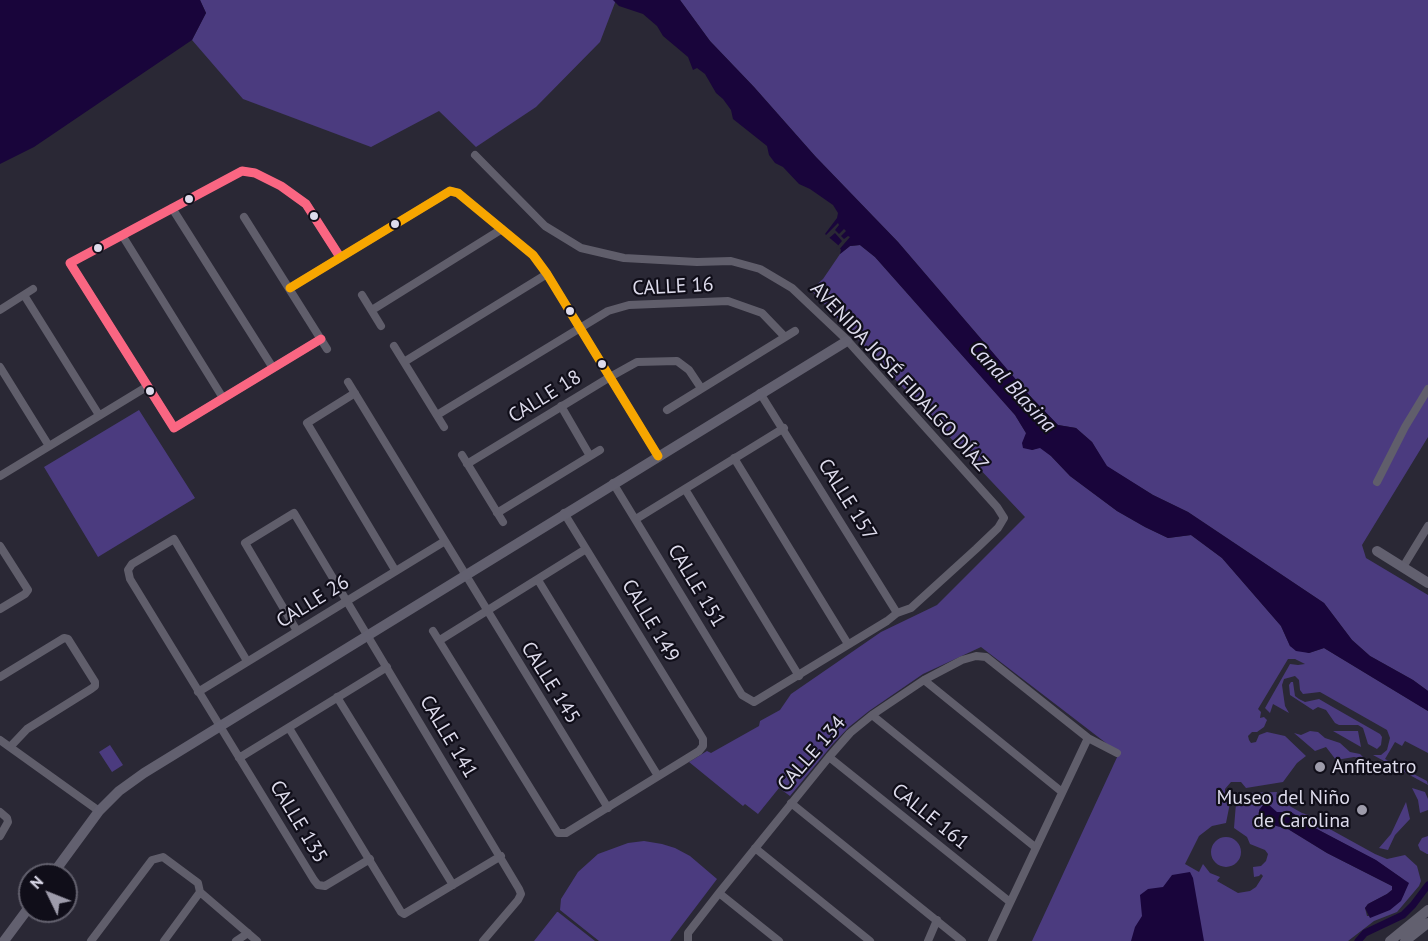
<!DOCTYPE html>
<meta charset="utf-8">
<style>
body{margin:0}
#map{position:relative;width:1428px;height:941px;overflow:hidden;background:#2a2835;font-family:"PT Sans",sans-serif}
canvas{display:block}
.north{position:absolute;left:18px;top:863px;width:60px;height:60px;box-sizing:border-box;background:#100e19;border:2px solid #62606d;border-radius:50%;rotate:313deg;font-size:16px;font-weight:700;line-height:24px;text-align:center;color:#dddbeb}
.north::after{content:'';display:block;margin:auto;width:21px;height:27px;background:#9e9cab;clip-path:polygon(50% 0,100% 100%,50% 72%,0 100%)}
</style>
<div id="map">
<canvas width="1428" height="941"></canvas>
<div class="north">N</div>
</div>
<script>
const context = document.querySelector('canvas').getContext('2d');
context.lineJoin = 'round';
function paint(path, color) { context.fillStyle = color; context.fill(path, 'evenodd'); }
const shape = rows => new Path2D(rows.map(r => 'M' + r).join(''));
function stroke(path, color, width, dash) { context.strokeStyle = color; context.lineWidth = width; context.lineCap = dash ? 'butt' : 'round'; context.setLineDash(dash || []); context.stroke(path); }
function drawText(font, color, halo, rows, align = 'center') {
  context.font = font + ' "PT Sans",sans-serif'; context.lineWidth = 4.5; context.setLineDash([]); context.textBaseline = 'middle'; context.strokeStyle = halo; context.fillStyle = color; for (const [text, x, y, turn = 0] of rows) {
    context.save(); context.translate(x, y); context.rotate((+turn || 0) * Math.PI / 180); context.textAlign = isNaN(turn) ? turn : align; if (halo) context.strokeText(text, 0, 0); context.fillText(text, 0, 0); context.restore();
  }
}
paint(shape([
 [200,0,616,0,600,42,536,107,476,147,439,111,371,147,243,99,192,40,206,13],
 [680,0,1428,0,1428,437,1362,545,1366,558,1428,595,1428,691,1413,680,1370,656,1352,640,1324,603,1188,512,1153,495,1106,466,1092,442,1076,428,1058,425,1030,396,898,242,815,156,754,87,710,41],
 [860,245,875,257,1015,415,1026,433,1032,450,1040,447,1051,456,1070,476,1117,511,1145,527,1168,538,1191,535,1222,558,1281,626,1290,646,1309,653,1324,648,1428,711,1428,753,1405,741,1402,746,1395,742,1385,759,1427,781,1428,785,1373,755,1381,755,1387,750,1390,738,1387,730,1320,692,1303,694,1300,690,1299,680,1295,676,1284,679,1282,685,1285,706,1289,713,1273,704,1270,713,1265,708,1290,664,1298,665,1305,664,1295,659,1288,659,1258,709,1261,712,1260,718,1264,717,1267,720,1264,727,1257,732,1252,732,1248,736,1249,740,1251,743,1256,742,1259,735,1267,732,1285,736,1306,756,1297,763,1283,782,1246,788,1241,782,1231,782,1225,789,1225,797,1230,803,1226,823,1212,826,1199,836,1185,864,1199,872,1203,864,1210,873,1220,877,1217,881,1238,893,1250,891,1256,887,1263,876,1261,874,1259,876,1254,877,1253,867,1261,866,1266,861,1268,854,1265,850,1250,844,1247,837,1234,828,1236,803,1247,793,1277,792,1276,796,1286,804,1302,813,1315,817,1317,822,1375,854,1387,859,1405,855,1417,866,1421,881,1419,886,1397,912,1374,921,1348,941,1032,941,1119,753,981,647,923,674,869,711,849,727,832,745,790,796,779,788,758,814,745,804,743,806,689,762,707,751,711,753,759,726,760,721,780,710,791,694,881,632,937,605,1025,517,811,290,823,279,840,254,850,246],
 [1277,812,1291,812,1313,827,1375,860,1403,879,1407,885,1403,896,1373,916,1367,916,1365,908,1368,904,1387,894,1392,890,1392,886,1327,853,1288,829,1273,825],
 [139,410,195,498,98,557,44,467],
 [1291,682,1293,682,1295,696,1299,699,1305,702,1319,699,1331,706,1380,734,1382,737,1381,745,1377,749,1368,744,1363,728,1358,725,1339,725,1335,723,1326,710,1318,707,1313,710,1290,695,1289,685],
 [1310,731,1318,732,1325,738,1340,743,1350,752,1360,754,1365,759,1354,757,1336,760,1326,747,1315,751,1294,733,1301,735],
 [1333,731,1358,731,1361,747],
 [110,745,123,765,112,772,99,752],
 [1412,788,1425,792,1428,799,1428,810,1420,813,1418,800],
 [1406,802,1410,819,1395,835,1388,850,1379,848,1391,834],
 [1428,836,1428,854,1427,854,1420,850,1418,845,1422,838],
 '1211 852a15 15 0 1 1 30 0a15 15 0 1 1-30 0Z',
 [644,841,662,844,675,848,690,856,717,879,670,941,599,941,560,910,561,899,578,872,598,854,628,843],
 [557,912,558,912,595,941,534,941]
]), '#4b3b7f');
paint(shape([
 [0,0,200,0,206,13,192,40,34,147,0,164],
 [613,0,680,0,710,41,754,87,815,156,898,242,1030,396,1058,425,1076,428,1092,442,1107,466,1153,495,1188,512,1324,603,1352,640,1370,656,1413,680,1428,691,1428,711,1324,648,1309,653,1296,651,1290,646,1281,626,1222,558,1191,535,1168,538,1145,527,1117,511,1070,476,1051,456,1040,448,1032,450,1023,448,1022,443,1026,433,1015,415,875,257,860,245,850,246,840,254,841,250,838,245,825,234,837,218,838,213,833,205,810,189,799,184,783,167,775,163,769,155,767,146,733,119,731,110,723,99,716,93,705,74,697,68,693,70,688,57,663,36,657,26,643,14,619,6],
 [1263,805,1269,805,1277,812,1291,812,1313,827,1376,860,1403,879,1409,883,1401,901,1390,910,1370,918,1365,908,1368,904,1387,894,1392,890,1392,886,1327,853,1288,829,1273,825,1261,825,1259,810],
 [1190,872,1193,878,1204,941,1131,941,1135,927,1142,916,1140,895,1148,889,1163,887,1172,875]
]), '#19053b');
paint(shape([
 [838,223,839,225,835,230,839,234,844,229,846,231,841,236,844,239,848,236,850,237,837,252,836,248,842,241,835,233,828,239,825,236]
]), '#2a2835');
stroke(shape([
 [1358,941,1365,933,1403,915,1413,905,1428,885]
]), '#19053b', 7);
stroke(shape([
 [475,155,545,226,581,248,624,258,697,262,731,261,760,269,792,288,846,339,997,507,1004,518,998,528,976,549,911,608,897,613,887,621,754,702,742,695,613,483],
 [172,208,273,368],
 [244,217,327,349],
 [122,235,223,398],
 [290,288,450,191,458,193,533,255,547,274,658,456],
 [24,295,99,415],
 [362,295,381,326],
 [0,310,33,289],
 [372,310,502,229],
 [321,339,174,428,70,263,242,171,255,173,281,186,306,204,340,257],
 [394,346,444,427],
 [404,362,547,274],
 [0,367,49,446],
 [348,382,608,808],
 [355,393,307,423,395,570],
 [760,393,897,613],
 [561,406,590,456],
 [667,410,795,331],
 [437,415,608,311,629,305,728,301,762,313,785,337],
 [462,455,503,522],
 [734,458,848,644],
 [467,464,610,377,637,362,677,361,689,370,701,388],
 [0,476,148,386],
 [1377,482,1405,427,1428,389],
 [685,489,799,676],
 [497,513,600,450],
 [636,519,784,428],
 [0,546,28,590,25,594,0,609],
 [1403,567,1428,526],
 [538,580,658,776],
 [297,631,245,543,294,513,519,889,521,894,518,900,483,941],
 [433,631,558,833,566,833,699,751,703,746,703,739,564,513],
 [440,640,586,549],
 [247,661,174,539,132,564,128,570,130,579,314,880,318,885,325,886,370,859],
 [0,677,64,638,68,639,95,682,95,686,91,689,27,729,10,747],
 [924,680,1062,792],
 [198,692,445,541],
 [337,697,453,885],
 [872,715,1035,847],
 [289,728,401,912,404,914,501,856],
 [0,740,99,811],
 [829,757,1010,902],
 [239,758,387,667],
 [791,803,962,941],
 [0,812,7,818,8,822,0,836],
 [755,848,870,941],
 [719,893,779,941],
 [91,941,152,860,163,857,198,883,200,892,257,941],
 [164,941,200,892],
 [236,941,248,933],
 [688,941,688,933,719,893,829,757,850,733,872,715,924,680,962,660,976,656,986,657,1088,738,1117,753],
 [928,941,937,920],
 [992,941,1088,738]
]), '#605e6b', 8);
stroke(shape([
 [1377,551,1428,583],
 [52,875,99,811,119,791,144,773,847,341],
 [4,941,30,906],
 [1390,941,1428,910],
 [1405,941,1428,923]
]), '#62606f', 10);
stroke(shape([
 [321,339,174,428,70,263,242,171,255,173,281,186,306,204,340,257]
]), '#fa6682', 9);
stroke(shape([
 [290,288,450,191,458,193,533,255,547,274,658,456]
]), '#f7a600', 9);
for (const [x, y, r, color] of [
 [189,199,5,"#dddbeb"],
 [314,216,5,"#dddbeb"],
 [395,224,5,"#dddbeb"],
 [98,248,5,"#dddbeb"],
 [570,311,5,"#dddbeb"],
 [602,364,5,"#dddbeb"],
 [150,391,5,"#dddbeb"],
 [1320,767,6,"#9e9cab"],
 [1362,810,6,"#9e9cab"]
]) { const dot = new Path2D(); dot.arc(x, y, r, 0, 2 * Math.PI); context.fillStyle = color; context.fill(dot); stroke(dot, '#100e19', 2); }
drawText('20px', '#dddbeb', '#100e19', [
 ["CALLE 16",673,287,-3],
 ["AVENIDA JOSÉ FIDALGO DÍAZ",899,377,47],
 ["CALLE 18",545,397,-32],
 ["CALLE 157",847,500,58],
 ["CALLE 151",696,586,59],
 ["CALLE 26",313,602,-32],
 ["CALLE 149",650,621,59],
 ["CALLE 145",550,683,58],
 ["CALLE 141",448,737,59],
 ["CALLE 134",812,754,-49],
 ["CALLE 161",930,817,39],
 ["CALLE 135",298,822,59]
]);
drawText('20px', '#dddbeb', '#100e19', [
 ["Anfiteatro",1332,767],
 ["Museo del Niño",1350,798,"right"],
 ["de Carolina",1350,821,"right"]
], 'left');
drawText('italic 21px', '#dcd9f1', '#100e19', [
 ["Canal Blasina",1012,387,47]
]);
</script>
